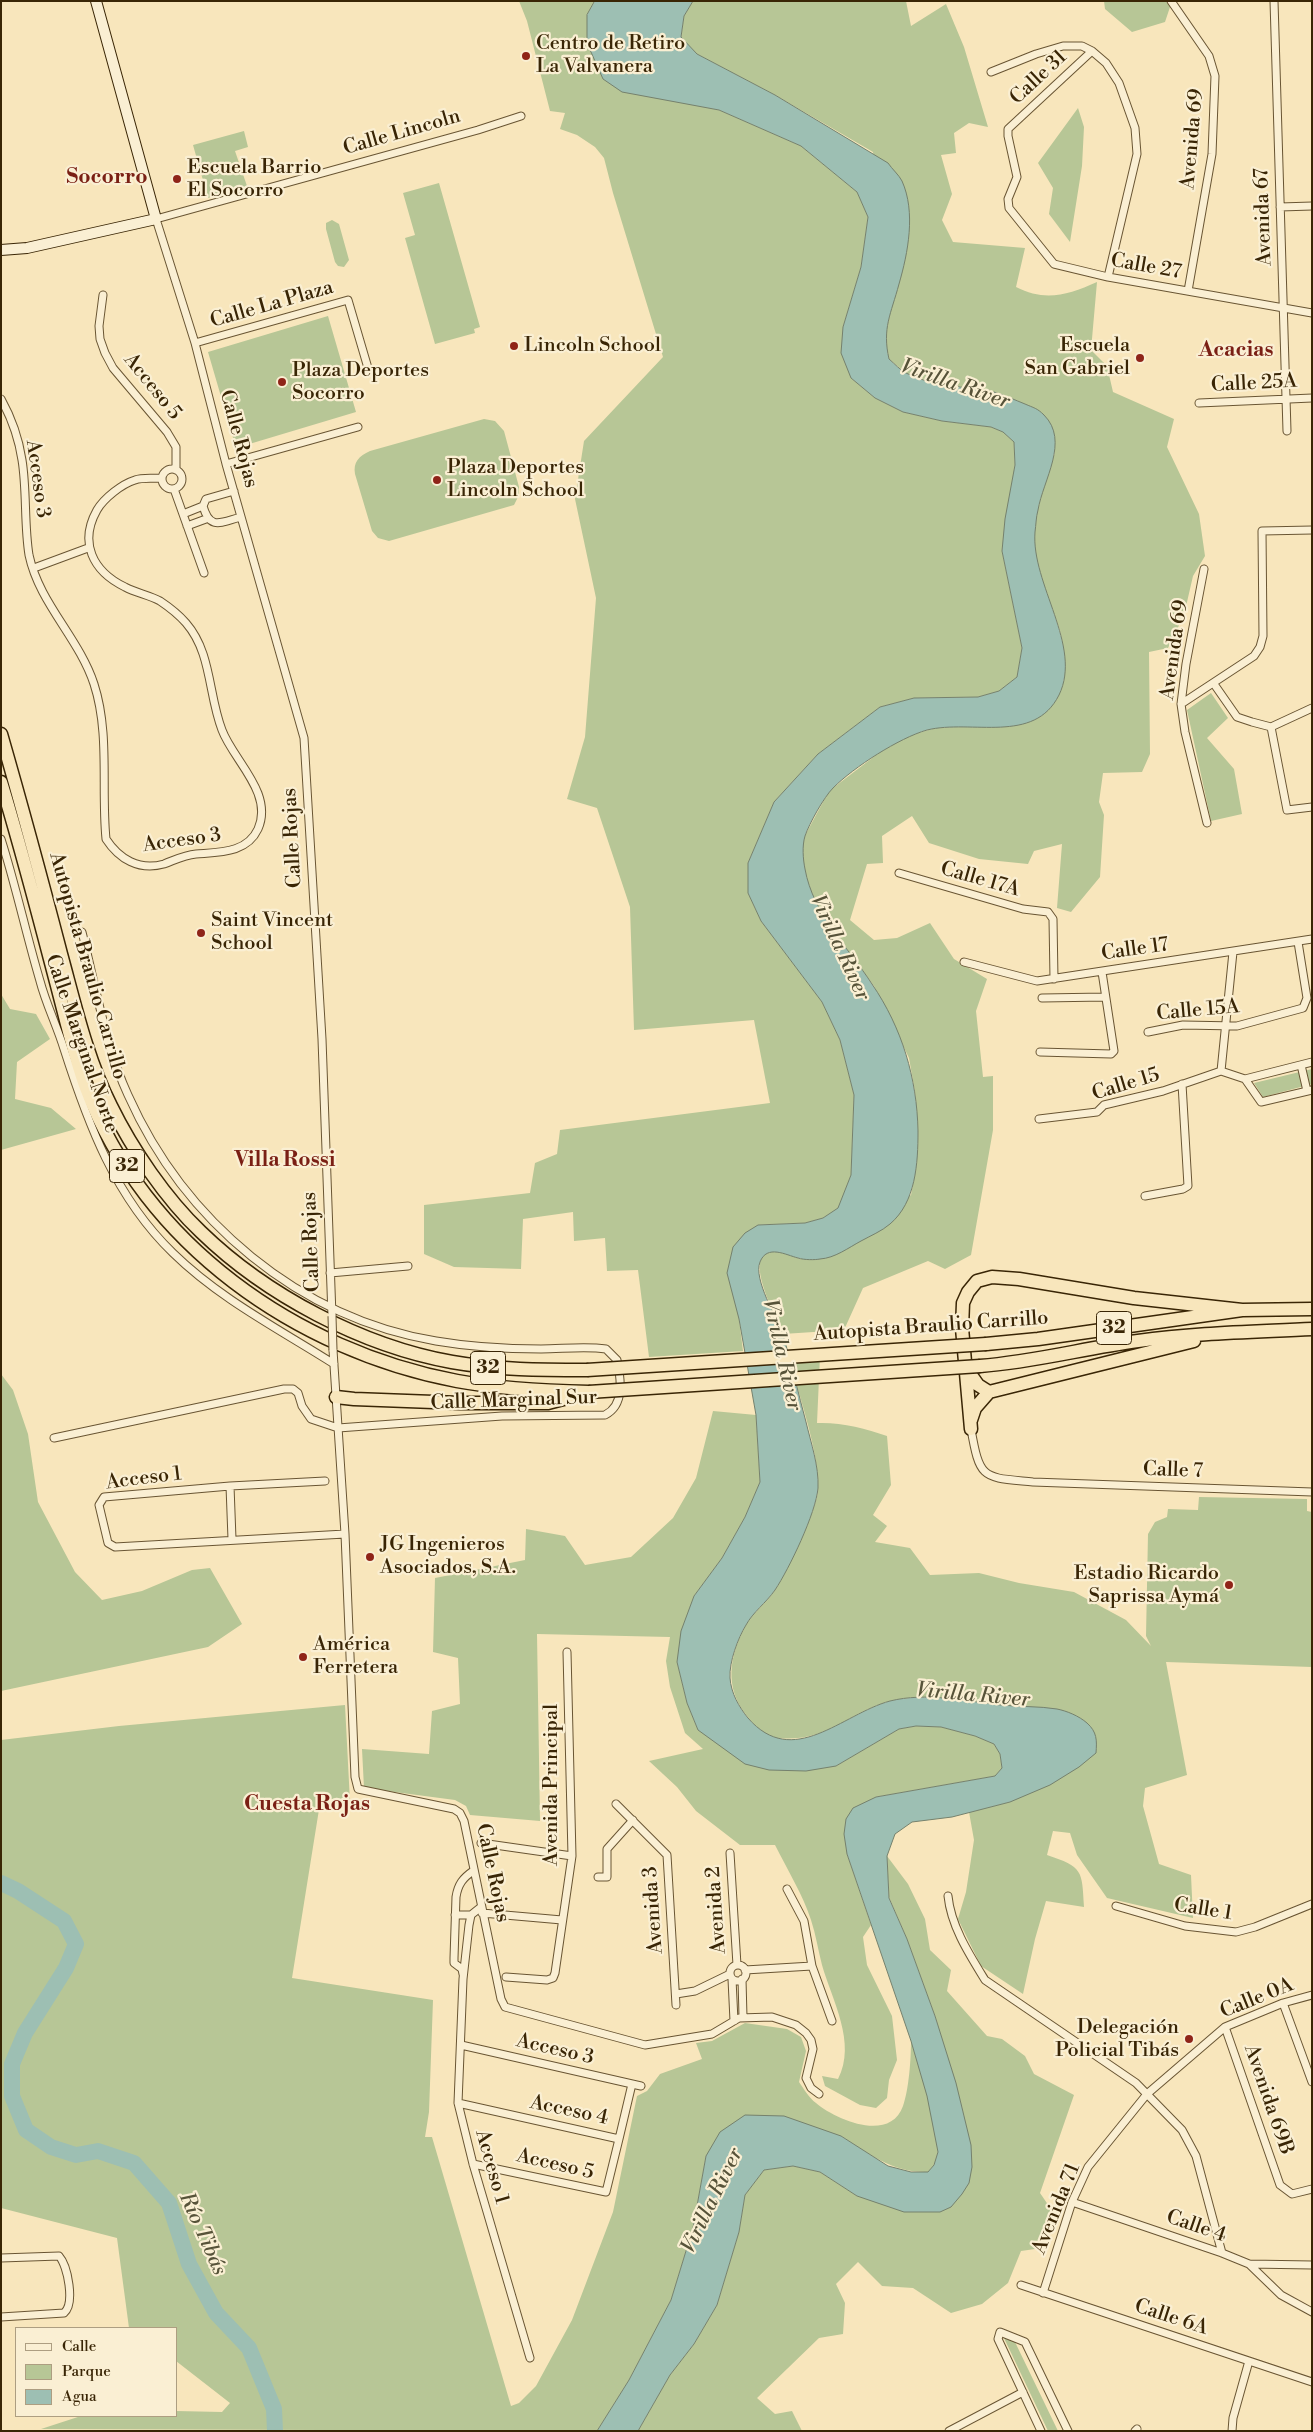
<!DOCTYPE html>
<meta charset="utf-8">
<style>
body{margin:0}
#map{position:relative;width:1313px;height:2432px;overflow:hidden;background:#f8e6bc;font-family:"Libre Bodoni",serif}
canvas{display:block}
.frame{position:absolute;inset:0;border:2px solid #392505;pointer-events:none}
.legend{position:absolute;left:15px;top:2327px;width:162px;height:90px;box-sizing:border-box;background:#faefd3;border:1px solid #ad9e81;margin:0;padding:6px 9px;list-style:none;font-size:15px;color:#392505}
.legend li{display:flex;align-items:center;gap:10px;height:25px}
.legend b{width:25px;border:1px solid #ad9e81}
</style>
<div id="map">
<canvas width="1313" height="2432"></canvas>
<div class="frame"></div>
<ul class="legend">
<li><b style="height:6px;background:#faefd3"></b>Calle</li>
<li><b style="height:14px;background:#b7c696"></b>Parque</li>
<li><b style="height:14px;background:#9dbfb3"></b>Agua</li>
</ul>
</div>
<script>
const context = document.querySelector('canvas').getContext('2d');
context.lineJoin = 'round';
function fillPath(path, color) { context.fillStyle = color; context.fill(path, 'evenodd'); }
function strokePath(path, color, width, dash) { context.strokeStyle = color; context.lineWidth = width; context.lineCap = dash ? 'butt' : 'round'; context.setLineDash(dash || []); context.stroke(path); }
function label(font, color, halo, rows, align = 'center') {
  context.font = font + ' "Libre Bodoni",serif'; context.lineWidth = 4.5; context.setLineDash([]); context.textBaseline = 'middle'; context.strokeStyle = halo; context.fillStyle = color; for (const [text, x, y, turn = 0] of rows) {
    context.save(); context.translate(x, y); context.rotate((+turn || 0) * Math.PI / 180); context.textAlign = isNaN(turn) ? turn : align; if (halo) context.strokeText(text, 0, 0); context.fillText(text, 0, 0); context.restore();
  }
}
fillPath(new Path2D(`
 M519,1H595L587,15L678,101L719,110L801,146L857,192L868,217L861,267L843,327L851,378L875,398L903,412L942,421L991,427L1003,432L1014,442L1015,465L1002,551L1022,648L1017,677L999,691L978,697L914,698L880,707L818,754L774,802L748,863V893L761,921L822,1002L840,1040L854,1095L851,1175L839,1208L823,1218L805,1223L758,1225L739,1319L743,1351L649,1357L638,1270L607,1271L605,1238L574,1241L573,1212L523,1219L521,1269L454,1267L424,1254V1205L530,1193L535,1163L557,1154L560,1130L770,1103L754,1020L634,1030L630,907L597,808L567,799L585,737L596,598L575,499L584,441L663,357L613,193L604,158L595,147L577,135L560,129L565,113L550,111L527,21Z
 M693,1H906L911,26L946,4L964,47L988,127L969,123L954,133L956,153L941,155L952,194L942,220L953,242L1025,248L1016,287C1045,302 1068,295 1097,282L1091,350L1107,366L1113,392L1174,419L1167,447L1199,514L1205,556L1193,576L1184,615L1168,648L1149,652L1150,754L1142,772L1103,773L1099,802L1104,815L1100,877L1071,912L1057,908L1062,844L1034,851L1028,864L979,859L929,843L912,816L882,836L883,863L867,864L850,920L874,940L897,938L930,923L954,959L987,979L976,1011L983,1077L993,1076V1130L971,1255L945,1269L928,1261L863,1288L844,1330L783,1334C771,1306 729,1228 800,1259L911,1195L916,1167L918,1134L915,1092L909,1058L874,986L843,944L811,895L803,864V839L829,791L880,752L908,736L935,728L968,726L1064,681C1064,665 1064,647 1060,631C1051,602 1035,573 1034,542C1033,511 1046,481 1055,452L1036,409L999,393L937,383L907,374L889,359L884,339L890,314L873,152L775,95L697,54L681,38L684,16Z
 M1104,1H1172L1165,22L1132,32L1105,9Z
 M1078,108L1084,127L1082,166L1070,242L1049,214L1053,188L1038,163Z
 M244,131L248,147L235,151L247,186L208,198L193,145Z
 M439,183L480,327L474,329L475,333L435,344L405,238L415,235L403,193Z
 M332,220L339,224L349,260L344,267L338,266L335,262L326,229V223Z
 M328,316L356,412L236,448L208,352Z
 M484,419L495,421L504,431L519,487V495L514,505L389,541L378,538L372,531L355,474C353,462 359,456 370,451Z
 M1211,693L1228,718L1207,738L1234,769L1242,814L1211,821L1187,710Z
 M1,994L10,1009L36,1014L50,1039L17,1062L15,1099L51,1108L76,1129L1,1150Z
 M1312,1069V1084L1263,1097L1254,1083Z
 M820,1356L817,1423C840,1422 865,1428 887,1436L891,1485L873,1515L887,1526L875,1542L910,1548L930,1575L979,1573L1019,1583L1074,1592L1126,1620L1151,1646L1146,1636L1148,1534L1155,1522L1167,1517L1168,1509L1198,1510L1199,1497L1307,1499V1511L1312,1512V1667L1166,1662L1187,1775L1145,1788L1143,1806L1159,1864L1191,1875L1193,1918L1107,1898L1077,1855L1070,1833L1053,1831L1047,1855C1083,1867 1082,1870 1084,1907L1046,1901L1035,1939L1023,1994L981,1966L958,1919L966,1892L974,1840L969,1812L1010,1802L1055,1709C1039,1708 1022,1708 1006,1706C968,1702 928,1691 890,1701C847,1713 827,1743 777,1738C766,1737 753,1724 747,1716C724,1688 729,1656 746,1625C753,1612 767,1603 775,1590C786,1572 817,1510 818,1490C820,1454 798,1393 789,1357Z
 M1,1374L13,1390L28,1434L38,1502L75,1572L102,1600L142,1591L192,1570L210,1568L242,1624L208,1647L1,1691Z
 M713,1411L756,1415L760,1482L745,1517L722,1558L694,1596L677,1662L687,1703L698,1730L836,1766L899,1729L916,1726L941,1727L975,1736L994,1744L1000,1754L1002,1768L995,1776L876,1797L847,1854L871,1925L863,1937L867,1965L892,2016L897,2060L889,2080L887,2098L876,2108L860,2105L825,2086L822,2076L838,2079C857,2043 832,2000 822,1965C818,1950 816,1935 811,1920C803,1895 787,1869 775,1845H740L696,1811L677,1787L649,1761L703,1749L685,1733L670,1687L666,1661L670,1637L537,1634L540,1821L470,1815L466,1806L455,1800L364,1788L362,1749L429,1754L432,1711L460,1704L458,1658L433,1652L435,1578L525,1560L526,1529L565,1536L585,1565L631,1557L673,1518L696,1478Z
 M345,1705L350,1802L321,1797L292,1978L433,2000L429,2112L425,2137H432L511,2406L519,2403L536,2386L572,2320L613,2212L637,2096L647,2091L660,2074L702,2059L696,2043L712,2041L745,2023L787,2029L801,2037L806,2051L799,2082C804,2089 809,2098 816,2103C836,2120 890,2143 903,2106C909,2089 911,2059 911,2041C920,2072 939,2120 938,2151C937,2160 934,2166 928,2172C893,2173 869,2154 841,2136L706,2156L693,2228L671,2300L629,2380L597,2431L41,2429L81,2416H176V2411L222,2412L230,2403L176,2361V2328H129L117,2238L1,2208V1740L119,1726Z
 M887,1856L908,1884L925,1919L930,1950L951,1970L947,1991L987,2036L1002,2039L1025,2056L1034,2074L1074,2095L1040,2193L1053,2212L1042,2248L1021,2251L1008,2283L982,2304L951,2313L913,2288L882,2286L858,2262L836,2284L845,2303L843,2334L819,2338L757,2398L775,2414L792,2411L802,2431H638L670,2375L694,2344L717,2305L739,2232L745,2195L764,2170L793,2166L820,2172L857,2196L940,2212L964,2117L935,2016L907,1939L889,1897Z
 M1004,2338L1015,2342L1058,2431H1048Z`), '#b7c696');
const water = new Path2D(`
 M595,1H693L684,16L681,37L697,54L775,95L888,163C892,169 899,175 902,181C916,212 908,253 899,284C891,314 882,328 889,359C895,364 900,370 906,373C932,387 966,386 994,392C1004,395 1015,400 1025,404C1034,408 1037,408 1044,415C1070,441 1043,480 1038,510C1036,517 1036,525 1035,532C1031,584 1083,646 1059,695C1034,745 972,719 927,730C899,738 854,767 833,788C824,797 809,824 805,836C802,846 803,859 805,869C813,914 848,947 872,984C902,1028 917,1078 918,1131C918,1163 916,1202 890,1224C882,1231 870,1236 861,1241C848,1248 835,1258 820,1259C815,1260 804,1260 798,1258C786,1255 767,1244 760,1262C753,1279 777,1318 783,1335C792,1364 798,1393 806,1422C811,1443 819,1466 818,1488C816,1513 789,1569 775,1590C766,1603 753,1612 746,1625C738,1638 729,1662 730,1678C731,1693 739,1707 748,1718C793,1770 842,1714 890,1701C926,1692 965,1701 1001,1705C1019,1707 1039,1706 1057,1709C1067,1711 1079,1716 1087,1723C1097,1732 1097,1740 1096,1753L1079,1767L1050,1785L1010,1802L952,1817L912,1822L895,1834L887,1856L889,1898L907,1939L935,2016L956,2083L971,2145L972,2167L969,2183L962,2194L951,2207L940,2212H904L857,2196L820,2172L793,2166L764,2170L745,2195L739,2232L717,2305L694,2344L670,2375L638,2431H597L629,2380L671,2300L693,2228L706,2156L720,2132L745,2115L784,2116L841,2136L888,2166L911,2172H928L934,2165L938,2152L927,2096L911,2041L847,1854L844,1834L846,1819L853,1808L876,1797L995,1776L1002,1768L1000,1754L994,1744L975,1736L941,1727L916,1726L899,1729L836,1766L806,1771L769,1770L745,1764L698,1730L687,1703L677,1662L681,1631L694,1596L722,1558L745,1517L760,1482L756,1415L739,1319L727,1273L733,1247L745,1233L758,1225L805,1223L823,1218L838,1208L851,1175L854,1095L840,1040L822,1002L761,921L748,893V863L774,802L818,754L880,707L914,698L978,697L999,691L1017,677L1022,648L1002,551L1005,519L1015,465L1014,442L1003,432L991,427L942,421L903,412L875,398L851,378L841,353L843,327L861,267L868,217L857,192L801,146L719,110L622,92L603,79L587,43V15Z`);
fillPath(water, '#9dbfb3');
strokePath(water, '#75816d', 1);
strokePath(new Path2D(`
 M1,1883L18,1891L64,1921L76,1944L66,1968L25,2033L12,2064V2096L26,2130L51,2147L76,2155L98,2151L134,2163L169,2203L189,2264L216,2313L249,2348L274,2409L275,2431`), '#9dbfb3', 16);
const street = new Path2D(`
 M1171,1L1209,56L1215,76L1212,154L1188,291
 M1274,1L1287,431
 M1092,51L1008,129V136L1017,177L1008,199L1009,208L1054,264L1108,277L1312,313
 M991,72L1036,54L1063,46H1082L1092,51L1106,63L1119,83L1135,128L1137,154L1108,277
 M1280,207L1312,206
 M103,295L99,326L100,339L105,353L113,368L167,432L176,447V470
 M195,343L348,300L368,368
 M1,399C11,417 19,440 22,460C27,491 24,524 29,555C39,603 79,638 94,684C110,733 101,788 106,839C119,859 139,871 164,864C175,860 184,855 196,854C220,852 247,853 258,829C274,793 233,760 222,730C208,694 212,653 186,623C179,615 169,607 160,601C149,595 136,593 125,587C92,571 79,542 97,510C104,498 122,484 135,480C143,477 154,479 162,478
 M1199,403L1312,398
 M226,464L358,427
 M162 479a10 10 0 1 1 20 0a10 10 0 1 1-20 0Z
 M174,489L204,573
 M234,491L206,499L203,506C210,531 221,522 241,517
 M183,514L203,506
 M187,526L206,519
 M34,568L88,548
 M1204,569L1186,664L1181,704L1185,732L1207,823
 M1214,684L1237,717L1252,722L1271,727L1312,708
 M1181,704L1254,656L1260,647L1263,636L1262,531L1312,530
 M1271,727L1287,810L1312,807
 M1,839C16,886 26,934 40,981C46,1004 57,1026 64,1049C88,1124 115,1197 173,1253C220,1299 279,1329 334,1364
 M899,873L1023,909L1048,912L1053,919L1054,979
 M964,962L1037,981L1312,939
 M1042,998L1105,997
 M1148,1032L1183,1025L1237,1026L1303,1008L1307,998L1298,942
 M1040,1052L1111,1054L1114,1051L1102,972
 M1301,1065L1307,1091
 M1221,1071L1233,952
 M1221,1071L1245,1079L1312,1062
 M1245,1079L1261,1102L1312,1090
 M1039,1119L1097,1112L1104,1105L1163,1091L1221,1071
 M1145,1196L1183,1189L1188,1186L1182,1084
 M330,1273L408,1266
 M332,1316L322,1039L304,738L226,464L195,343L156,219L478,130L521,116
 M333,1350L345,1534L355,1777L358,1789L454,1809L460,1813L464,1821L501,1999L505,2007L645,2045L712,2034L739,2018L772,2017L796,2025L806,2033L811,2040L813,2049L806,2078L811,2088L819,2094
 M971,1429C980,1481 983,1477 1033,1482L1312,1492
 M54,1438L284,1389H293L298,1393L302,1406L311,1419L338,1428L502,1416L605,1415C625,1405 621,1379 617,1360L606,1349C585,1346 562,1349 541,1349C506,1349 471,1347 436,1341C299,1318 184,1221 128,1095C106,1048 95,983 82,932
 M325,1481L230,1486L104,1497L99,1505L108,1543L115,1547L345,1534
 M230,1486L232,1539
 M616,1804L667,1855L676,2005
 M481,1843L572,1856
 M730,1853L737,1965
 M598,1877H607V1849L633,1820
 M787,1889L804,1921L812,1966L832,2021
 M948,1896C951,1926 969,1954 985,1980L1136,2083L1182,2130L1196,2156L1222,2253
 M1116,1906L1185,1926L1236,1932L1255,1927L1312,1904
 M481,1907L471,1915L469,1925L463,1979L458,2103L473,2164L530,2358
 M482,1913L562,1920
 M455,1915H471
 M730 1973a8 8 0 1 1 16 0a8 8 0 1 1-16 0Z
 M745,1970L812,1966
 M463,1974L462,1969L454,1963V1958L456,1897C458,1884 463,1878 473,1871
 M506,1977L547,1980L553,1978L555,1973L572,1856L567,1652
 M732,1979L734,2021
 M742,1979L743,2017
 M676,1994L695,1991L730,1974
 M1283,2003L1312,2082
 M1225,2027L1280,2185L1292,2194L1312,2189
 M461,2045L641,2086
 M458,2103L619,2139L632,2084
 M473,2164L606,2192L619,2139
 M1072,2202L1222,2253L1249,2264L1312,2265
 M1,2258L59,2256C68,2266 75,2304 64,2313L1,2317
 M1249,2264L1281,2295L1312,2312
 M1021,2285L1312,2382
 M1043,2293L1072,2202L1088,2167L1147,2094L1225,2027L1283,2003L1312,1995
 M949,2431L1023,2392
 M1041,2431L998,2339L1000,2332L1025,2342L1068,2431
 M1135,2431L1137,2429
 M1232,2431L1233,2418L1249,2361`);
const secondary = new Path2D(`
 M1,250L27,248L156,219L96,1`);
const highway = new Path2D(`
 M1,734C22,807 42,881 61,954C75,1005 87,1059 111,1106C132,1149 166,1199 201,1232C266,1295 362,1346 452,1362C497,1370 542,1370 587,1370
 M1,782C21,847 38,913 55,978C65,1015 73,1053 86,1088C144,1244 297,1351 457,1381C501,1389 545,1391 589,1392
 M986,1344L1038,1339L1242,1310L1312,1309
 M980,1366C1034,1362 1085,1348 1138,1341C1195,1333 1254,1332 1312,1329
 M966,1368L978,1385L989,1392
 M336,1397L354,1399L460,1403H548L575,1396
 M971,1420L975,1408L989,1392L1194,1341
 M971,1429L962,1328L963,1303L968,1292L977,1281L992,1277L1019,1279L1134,1298L1242,1310`);
strokePath(street, '#695533', 9);
strokePath(secondary, '#392505', 12);
strokePath(highway, '#392505', 15);
strokePath(street, '#faefd3', 7);
strokePath(secondary, '#faefd3', 10);
strokePath(highway, '#f8e6bc', 12);
const streetBridge = new Path2D(`
 M332,1316L333,1350`);
const highwayBridge = new Path2D(`
 M587,1370L986,1344
 M589,1392L980,1366`);
strokePath(streetBridge, '#695533', 9, []);
strokePath(highwayBridge, '#392505', 15, []);
strokePath(streetBridge, '#faefd3', 7);
strokePath(highwayBridge, '#f8e6bc', 12);
for (const [x, y, r, color] of [
 [526,56,5,"#8f2418"],
 [177,179,5,"#8f2418"],
 [514,346,5,"#8f2418"],
 [1140,358,5,"#8f2418"],
 [282,382,5,"#8f2418"],
 [437,480,5,"#8f2418"],
 [201,933,5,"#8f2418"],
 [370,1557,5,"#8f2418"],
 [1229,1585,5,"#8f2418"],
 [303,1657,5,"#8f2418"],
 [1189,2039,5,"#8f2418"]
]) { const dot = new Path2D(); dot.arc(x, y, r, 0, 2 * Math.PI); context.fillStyle = color; context.fill(dot); strokePath(dot, '#faefd3', 2); }
for (const [x, y, w] of [
 [127,1166,35],
 [1114,1328,35],
 [488,1368,35]
]) { const box = new Path2D(); box.roundRect(x - w / 2, y - 16.5, w, 33, 4); context.fillStyle = '#faefd3'; context.fill(box); strokePath(box, '#392505', 1); }
label('bold 19px', '#392505', null, [
 ["32",127,1166],
 ["32",1114,1328],
 ["32",488,1368]
]);
label('20px', '#392505', '#faefd3', [
 ["Centro de Retiro",536,44],
 ["La Valvanera",536,67],
 ["Escuela Barrio",187,168],
 ["El Socorro",187,191],
 ["Lincoln School",524,346],
 ["Escuela",1130,346,"right"],
 ["San Gabriel",1130,369,"right"],
 ["Plaza Deportes",292,371],
 ["Socorro",292,394],
 ["Plaza Deportes",447,468],
 ["Lincoln School",447,491],
 ["Saint Vincent",211,921],
 ["School",211,944],
 ["JG Ingenieros",380,1545],
 ["Asociados, S.A.",380,1568],
 ["Estadio Ricardo",1219,1574,"right"],
 ["Saprissa Aymá",1219,1597,"right"],
 ["América",313,1645],
 ["Ferretera",313,1668],
 ["Delegación",1179,2028,"right"],
 ["Policial Tibás",1179,2051,"right"]
], 'left');
label('20px', '#392505', '#faefd3', [
 ["Calle 31",1039,78,-43],
 ["Calle Lincoln",402,133,-16],
 ["Avenida 69",1193,139,-85],
 ["Avenida 67",1264,217,-92],
 ["Calle 27",1146,267,10],
 ["Calle La Plaza",272,305,-16],
 ["Calle 25A",1254,384,-3],
 ["Acceso 5",152,387,51],
 ["Calle Rojas",238,439,75],
 ["Acceso 3",37,479,82],
 ["Avenida 69",1175,650,-82],
 ["Calle Rojas",293,838,-93],
 ["Acceso 3",182,841,-8],
 ["Calle 17A",980,880,16],
 ["Calle 17",1135,950,-8],
 ["Autopista Braulio Carrillo",87,966,74],
 ["Calle 15A",1198,1011,-5],
 ["Calle Marginal Norte",81,1044,71],
 ["Calle 15",1126,1085,-17],
 ["Calle Rojas",312,1242,-92],
 ["Autopista Braulio Carrillo",931,1327,-4],
 ["Calle Marginal Sur",514,1401,-2],
 ["Calle 7",1173,1471,2],
 ["Acceso 1",144,1479,-7],
 ["Avenida Principal",552,1785,-90],
 ["Calle Rojas",492,1873,78],
 ["Avenida 3",654,1910,-94],
 ["Avenida 2",717,1910,-94],
 ["Calle 1",1203,1910,9],
 ["Calle 0A",1257,1999,-22],
 ["Acceso 3",555,2050,13],
 ["Avenida 69B",1268,2100,71],
 ["Acceso 4",569,2111,12],
 ["Acceso 5",555,2165,13],
 ["Acceso 1",491,2167,74],
 ["Avenida 71",1057,2209,-68],
 ["Calle 4",1196,2227,19],
 ["Calle 6A",1171,2318,18]
]);
label('bold 21px', '#7a1f14', '#faefd3', [
 ["Socorro",107,178],
 ["Acacias",1236,351],
 ["Villa Rossi",285,1161],
 ["Cuesta Rojas",307,1805]
]);
label('italic 21px', '#575339', '#faefd3', [
 ["Virilla River",955,385,19],
 ["Virilla River",839,948,65],
 ["Virilla River",781,1355,77],
 ["Virilla River",973,1696,5],
 ["Virilla River",713,2201,-64],
 ["Río Tibás",202,2234,66]
]);
</script>
